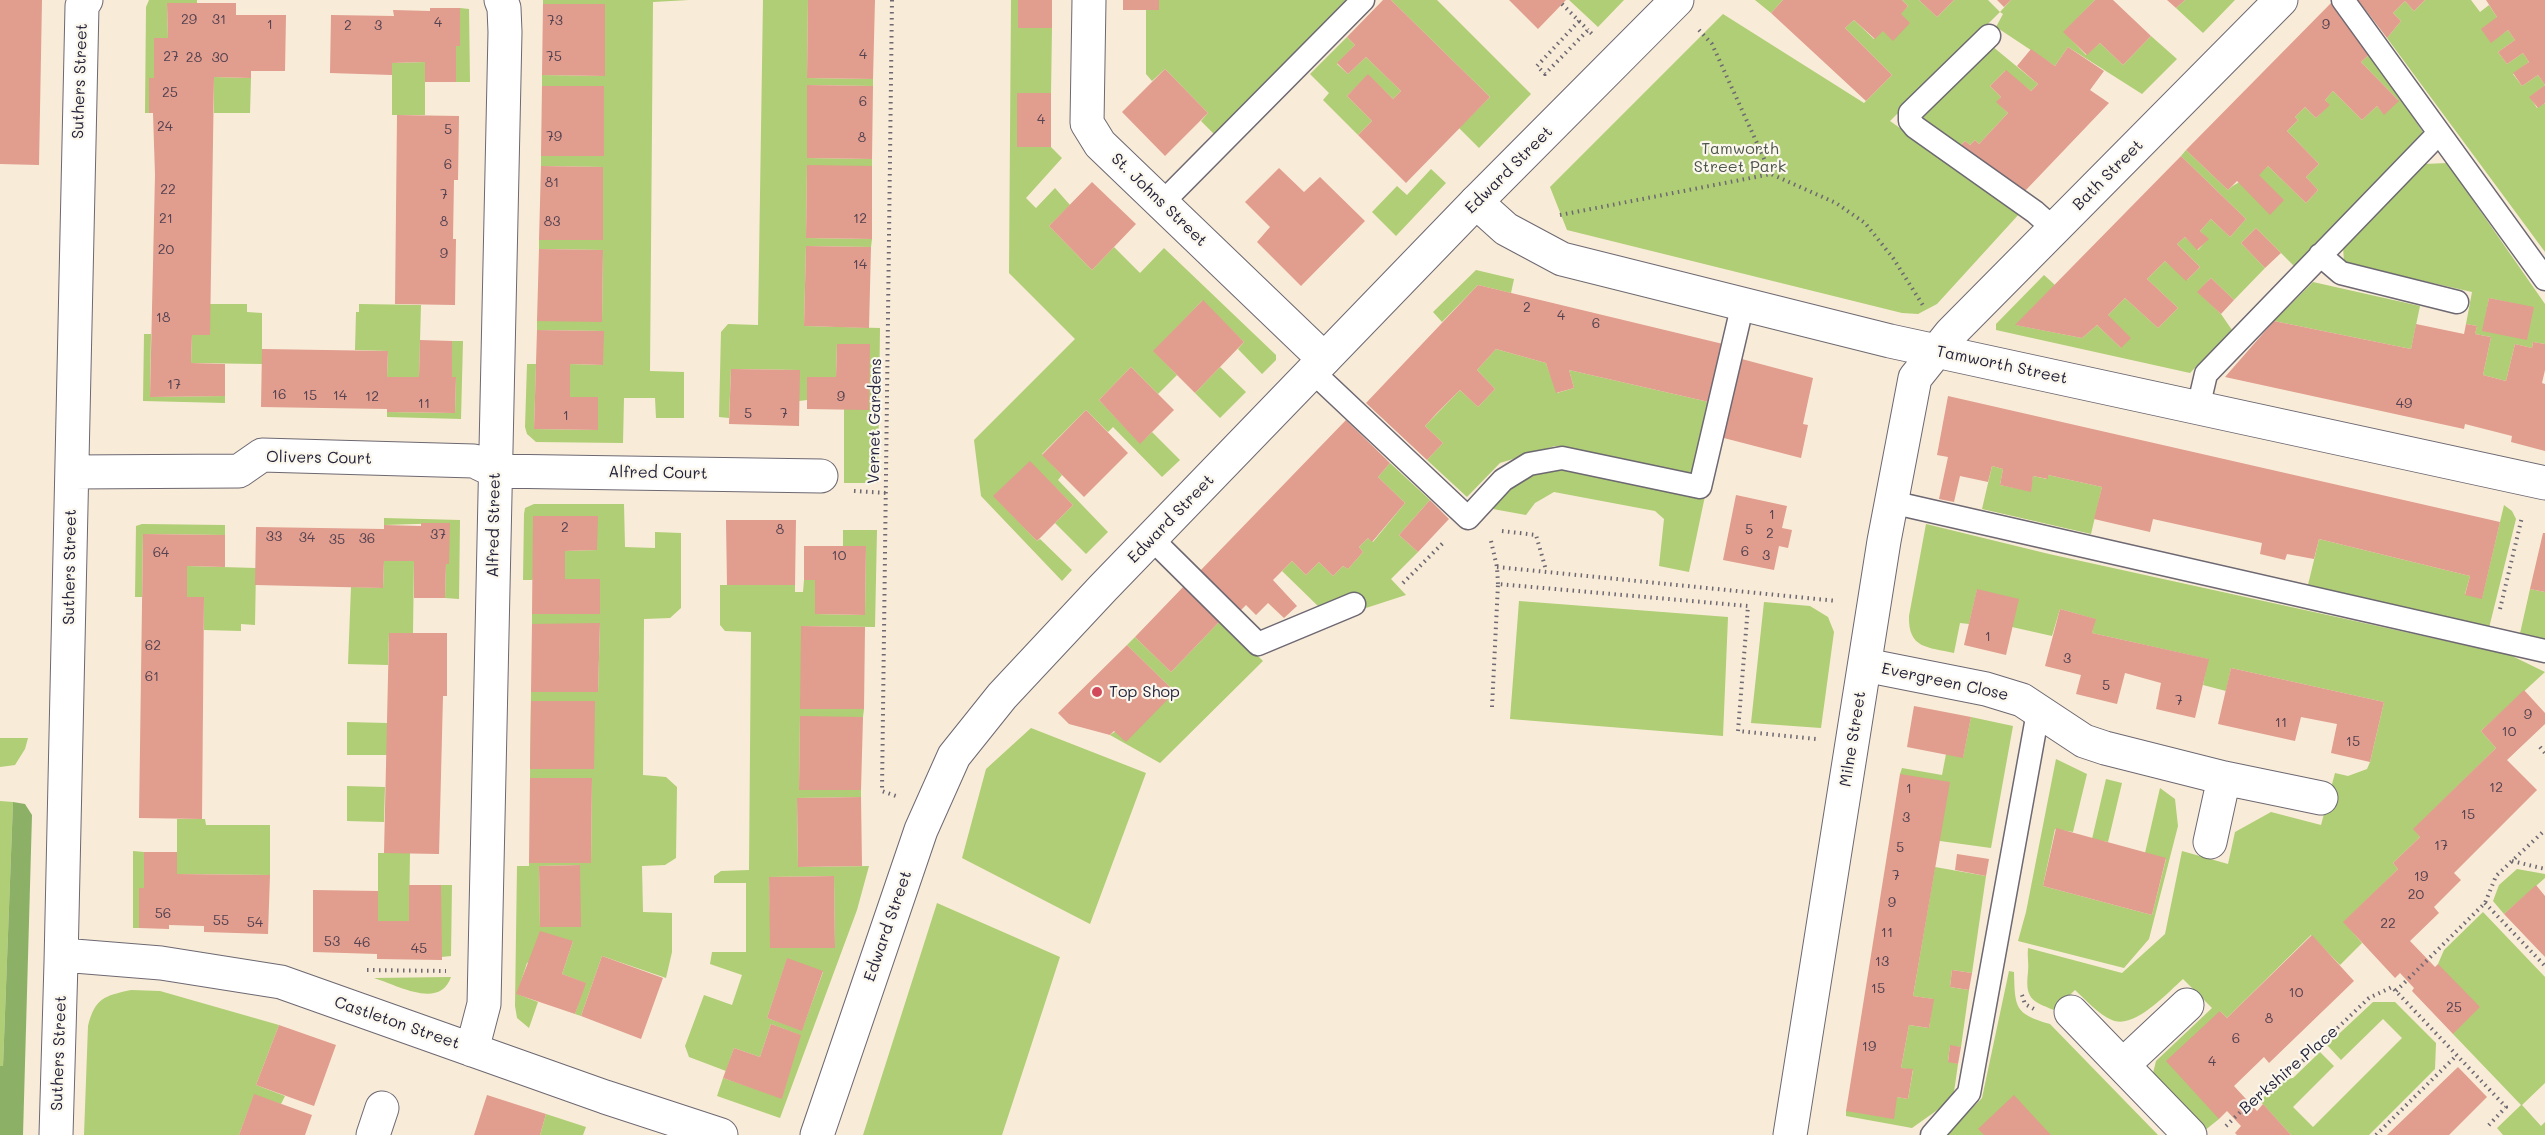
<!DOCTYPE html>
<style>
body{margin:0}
canvas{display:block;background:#f8ebd7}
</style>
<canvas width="2545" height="1135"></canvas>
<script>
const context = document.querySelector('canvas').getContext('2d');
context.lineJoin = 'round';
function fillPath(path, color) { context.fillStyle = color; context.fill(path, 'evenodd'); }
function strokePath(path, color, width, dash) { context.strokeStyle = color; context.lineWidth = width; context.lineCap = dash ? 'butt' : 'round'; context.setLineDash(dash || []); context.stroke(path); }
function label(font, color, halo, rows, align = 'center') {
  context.font = font + ' Mali,sans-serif'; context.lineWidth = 4.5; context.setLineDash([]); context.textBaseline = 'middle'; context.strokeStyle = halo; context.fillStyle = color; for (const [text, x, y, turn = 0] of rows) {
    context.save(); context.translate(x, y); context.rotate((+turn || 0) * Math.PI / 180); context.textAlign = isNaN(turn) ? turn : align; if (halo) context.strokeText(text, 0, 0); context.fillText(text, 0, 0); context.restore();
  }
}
fillPath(new Path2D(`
 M149,0H197V3H167L168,38H154V78L149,113H145L146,7Z
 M543,0H689L653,2L650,371L684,372V418H656L655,398H624L623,443L536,442L527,434L525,427L527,364H536L534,429L598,430V397H570V364L603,365V331L537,330V321H602L603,250L539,249V240L603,239V167L541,166V156H604V86H542V75L605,76L543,4Z
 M763,0H808L807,78L873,79V86L807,85V158L872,159V166H807L806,238L872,239L871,247L806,246L804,326L880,328L878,483H844V409H869V344H837L836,377H807V400L799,401V370L731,369L729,418L719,417L721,332L728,324L758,325Z
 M1011,0H1018V27L1052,28L1051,93L1017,94V147H1051L1062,158L1026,198L1036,208L1055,188L1070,205L1049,226L1092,270L1114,247L1140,273L1164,248L1276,355V360L1262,374L1238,349L1244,342L1202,301L1154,351L1177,375L1158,394L1131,367L1099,400L1140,443L1152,432L1180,460L1162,477L1113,427L1108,432L1086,410L1042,454L1062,475L1058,480L1108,532L1086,554L1055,523L1073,505L1030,462L994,496L1037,541L1040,539L1072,570L1062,581L981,496L974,440L1075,339L1009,273Z
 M1159,0H1346L1214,134L1201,121L1208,113L1165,69L1152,81L1146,74V10H1159Z
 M1391,0H1437L1531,94L1479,148L1459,128L1490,97Z
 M1569,0H1624L1598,27Z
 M1755,0H1783L1771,13Z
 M1902,0H1919L1937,17L1954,0H1988L2000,12L2011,0H2095L2064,32L2086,55L2100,43L2123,65L2151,36L2177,59L2142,94L2068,47L2055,66L1996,27L2003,14L2000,12L1890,121L2020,213L1937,304L1918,314L1902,313L1567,230L1550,187L1723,14L1864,103L1892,75L1845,28L1854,20L1874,39L1908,6Z
 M2185,0H2235L2203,33L2176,8Z
 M2425,0H2471L2480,12L2489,5L2497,17L2491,42L2508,30L2515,40L2498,52L2507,64L2523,53L2529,62L2513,74L2522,86L2538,75L2545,85L2530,97L2537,108L2545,103V252L2387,38L2401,21L2393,13L2405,1L2414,11Z
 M460,8L469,9L470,82H456V46H460Z
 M1347,37L1355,45L1337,64L1348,74L1366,57L1401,91L1393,99L1368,75L1347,96L1372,121L1358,135L1323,100L1329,93L1310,74Z
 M1992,46L2038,84L2031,91L2005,71L1990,86L2001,97L1997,102L2008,113L1979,144L1975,140L1970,145L1965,141L1958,148L1923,121V117Z
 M2370,54L2423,132L2294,266L2256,228L2241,243L2265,268L2234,300L2211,278L2198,292L2221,314L2232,330L2190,373L1996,330V324L2044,275L2055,285L2016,325L2082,338L2097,325L2121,348L2108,315L2125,298L2158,328L2178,308L2147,279L2165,261L2187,280L2200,267L2177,244L2185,237L2198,250L2208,239L2200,231L2211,219L2230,237L2246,219L2181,156L2186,150L2228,190C2240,178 2256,178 2268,166L2306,203L2318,190L2306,177L2319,164L2287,131L2298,120L2295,117L2305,107L2316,118L2329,105L2325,100L2333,91L2362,120L2377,106L2384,114L2398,100L2361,62Z
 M425,62V115H392V63Z
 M214,77L251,78L250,113H214Z
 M2447,163L2545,304V344L2533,342L2532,348L2515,344L2506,381L2483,375L2491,337L2475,334L2477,326L2466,324L2472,292L2344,263L2343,246L2424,164ZM2489,298L2534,308L2483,331Z
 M1431,169L1446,183L1396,236L1372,212L1397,186L1407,195Z
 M1476,270L1514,279L1511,293L1478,285L1442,322L1433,312Z
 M2313,282L2420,306L2411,349L2274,321Z
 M210,304H247V312L262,313V364L191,363L192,335H210Z
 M359,304L421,305L419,377H387L388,351L355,350L356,312H359Z
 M144,334H151L150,397L225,396V403L143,401Z
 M452,341H463L461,419L387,417V412L455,413L456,377H452Z
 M1496,349L1546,363L1557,393L1574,388L1569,370L1709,402L1693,476L1555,446L1500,463L1467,497L1427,460L1443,443L1425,426L1460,390L1478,407L1495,389L1477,370Z
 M1220,367L1246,392L1220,418L1195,393Z
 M1390,463L1430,500L1399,535L1418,552L1391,579L1406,595L1366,608L1353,595L1320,608L1282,571L1292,561L1306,575L1319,562L1333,576L1343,566L1348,569L1363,552L1359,547L1368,538L1373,542L1405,503L1378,477Z
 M1992,466L2003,469L2000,485L2030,491L2033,476L2047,479L2048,475L2102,487L2091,534L1982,509Z
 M1562,467L1705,496L1689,572L1659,566L1664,519L1655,511L1554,492L1535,503L1526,515L1493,509L1508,486L1535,473Z
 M534,504H624L625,547L655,548V532L681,533V608L670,618L644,619L643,775L666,777L677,787L676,858L665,865L642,866L643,912L672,913V952L666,978L602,956L581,1016L575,1014L585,983L562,974L573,941L527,963L517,994L538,1002L529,1028L517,1018L515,1006L517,866H529V863L591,862L592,778H530L531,692H598L600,624H532V614H600V579H565V551L597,550V517L532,580H523L524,514L525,508ZM580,865V927H540L539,866Z
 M2504,505L2512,511L2516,519L2489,628L2308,585L2319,539L2470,576L2465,594L2482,598Z
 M384,518L460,520L459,599L445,598L446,564H449V523L384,525Z
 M142,524L225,525V535L143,534L142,597H135L136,526Z
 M1926,524L2049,554L2510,655L2545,672L2481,731L2496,748L2414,829L2420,837L2393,863L2398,869L2344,922L2362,943L2340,965L2311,935L2227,1018L2220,1011L2219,1119L2204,1131L2159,1082L2153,1073L2156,1061L2212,1008L2183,979C2167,993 2134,1030 2112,1020C2098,1014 2086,1000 2075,990L2054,1010C2031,1001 2025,998 2028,972C2029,964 2027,956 2028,948L2122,973L2165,934L2182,851L2228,864L2235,832L2271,812L2321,825L2335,773L2348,776L2367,769L2370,762L2384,702L2231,668L2226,691L2203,685L2208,659L2092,633L2095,619L2060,609L2052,636L2012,627L1977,590L1969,624L1960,623L1954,653C1928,647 1908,649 1909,616Z
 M843,530H877L875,627L801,626V709H864L863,717H800L799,790H861V797L797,798L798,867L869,866L857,910L780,1118L717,1096L723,1078L782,1098L800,1035L771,1024L760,1057L734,1048L726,1071L689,1057L685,1046L704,995L732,1005L742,975L710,964L712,952H746V883H714V876L721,871L749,870L751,632L725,631L720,625V585H795V592H803L804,580H815V614L865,615L866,546H843ZM834,876L835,948H771L769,877ZM787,959L823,972L802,1030L767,1018Z
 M384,561H414L413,633L389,634L388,665L348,664L351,587L383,588Z
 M187,566L256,568L255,625L241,624V631L204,630V597H187Z
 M2530,589L2545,592V643L2519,638Z
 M1519,601L1728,617L1723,736L1510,719Z
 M1764,602L1810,606L1828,617L1834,632L1821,728L1751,723Z
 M1221,620L1263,661L1160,763L1110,735L1175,692L1127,645L1135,637L1171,672Z
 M1971,717L2013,726L1991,848L1940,841L1900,774L1902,768L1942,775L1946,754L1963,757Z
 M347,722L387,723V755H347Z
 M1031,728L1146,773L1090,924L962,858L986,769Z
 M0,738H28L25,749L15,765L0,767Z
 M2056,759L2087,774L2073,832L2055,829L2043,886L2152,915L2166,859L2145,853L2160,788L2175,799L2178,826L2149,939L2124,968L2018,941L2026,912Z
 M2106,779L2122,783L2108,842L2092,839Z
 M347,786L385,787L384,822L347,821Z
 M0,801L13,802L3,1066H0Z
 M177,819H205L206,825H270V875L177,874Z
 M133,851L144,852V888H139V928H133Z
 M378,853H410L409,921H378Z
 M1935,867L1986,876L1972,973L1952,970L1950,987L1969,990L1961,1047L1950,1046L1948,1061L1958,1064L1953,1099L1912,1128L1846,1116V1111L1897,1097L1908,1099L1913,1070L1901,1068L1909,1025L1929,1028L1933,999L1913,996Z
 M2517,869L2545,874V878L2504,914L2493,901L2499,885Z
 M441,885H452L451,956L441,957Z
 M937,903L1060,957L1002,1135H863Z
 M2483,912L2545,977V1083L2522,1105L2541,1126L2545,1122V1135H2503L2497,1128L2521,1105L2453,1034L2438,964L2444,950Z
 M2009,971L2014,972C2015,1007 2014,1014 2050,1024L2158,1135H1946L1982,1098Z
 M451,977C440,1010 397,985 374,978Z
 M131,990L160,991L279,1025L256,1085L285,1096L281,1104L254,1095L239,1135H84L88,1026C95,998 104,996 131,990Z
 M2373,1002H2395L2436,1043L2435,1069L2369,1135H2291L2260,1101L2281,1080L2293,1078L2320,1052L2334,1066L2293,1107L2313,1127L2402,1038L2383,1019L2341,1060L2327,1045Z
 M546,1114L586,1127L583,1135H540Z`), '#b0ce75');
fillPath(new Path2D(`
 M13,802L25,804L32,815L23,1135H0V1066H3Z`), '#8cb166');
fillPath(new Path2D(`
 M0,0H42L39,165L0,164Z
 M808,0H875L873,79L807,78Z
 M1018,0H1052V28H1018Z
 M1123,0H1159V10H1123Z
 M1383,0H1391L1490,97L1406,183L1358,135L1372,121L1347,96L1368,74L1393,99L1401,91L1366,57L1348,74L1337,63L1355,45L1347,37Z
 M1509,0H1566L1538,29Z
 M1783,0H1902L1908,6L1901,14L1910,23L1893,41L1883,31L1875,39L1854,20L1845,28L1892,75L1866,101L1771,13Z
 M1919,0H1954L1937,17Z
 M1997,0H2011L2004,7Z
 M2095,0H2113L2151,36L2123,65L2100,43L2087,55L2063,32Z
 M2167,0H2185L2176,8Z
 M2358,0H2425L2414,11L2405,1L2393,13L2401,21L2387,38Z
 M2486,0H2545V103L2538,108L2529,97L2545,85L2538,75L2522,86L2513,73L2529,62L2523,53L2507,64L2498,52L2515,40L2508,30L2491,43L2481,29L2497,17Z
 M2332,2L2370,54L2361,62L2399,101L2384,115L2377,106L2362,120L2333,91L2325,100L2330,105L2316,118L2305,107L2295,117L2298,120L2287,131L2319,164L2306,177L2318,190L2306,203L2268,166L2259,175L2284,200L2270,215L2237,181L2228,190L2186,150Z
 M167,3H236V15H286L285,71H251V78L214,77L210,335H192L191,363L225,364V396L150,397L155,175L153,113H149V78H154V38H168Z
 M543,4H605V76L542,75Z
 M430,8H460V46H456V82H425V62L392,63V75L330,73L331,15L394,16L393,10L430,11Z
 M2068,47L2104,71L2090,90L2109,103L2025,191L1958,148L1965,141L1970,145L1975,140L1979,144L2008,113L1996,102L2001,97L1990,86L2006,70L2031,91L2038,84L2017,66L2031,49L2055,66Z
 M1165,69L1208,113L1165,156L1122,112Z
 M807,85L873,86L872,159L807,158Z
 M542,86H604V156H541Z
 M1017,93H1051V147H1017Z
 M397,115L459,116L458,180H454L453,239H456L455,305L395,304Z
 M2181,156L2246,219L2230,237L2211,219L2200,231L2209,239L2197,250L2185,237L2177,244L2200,267L2186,281L2165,261L2147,279L2178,308L2158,328L2125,298L2108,315L2131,338L2121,348L2097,325L2082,338L2015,325Z
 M807,165L872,166V239L806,238Z
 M541,166L603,167V240H539Z
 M1279,168L1304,192L1320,177L1365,221L1301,286L1257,242L1270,227L1245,202Z
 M1092,182L1136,224L1092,270L1049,226Z
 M2256,228L2281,253L2265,268L2241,243Z
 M806,246L871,247L869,328L804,326Z
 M539,249L603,250L602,322L537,321Z
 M2211,278L2234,300L2221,314L2197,292Z
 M1478,285L1723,344L1709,402L1569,370L1574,388L1556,393L1546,363L1496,349L1477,370L1495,389L1478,407L1460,390L1436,414L1425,426L1443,443L1427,460L1366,403Z
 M2489,298L2534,307L2527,340L2482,331Z
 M1203,300L1244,342L1195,393L1153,351Z
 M2274,321L2411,349L2416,324L2464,334L2466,324L2477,326L2475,334L2491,337L2483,375L2506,381L2515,344L2532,348L2533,342L2545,344V370L2542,383L2545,384V451L2511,442L2512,436L2465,424L2464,429L2225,377Z
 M537,330L604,331L603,365L570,364V397H598V430L534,429Z
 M420,340L452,341V377H456L455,413L387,412V409L261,407L262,349L388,351L387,377H419Z
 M837,344H870L869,410L807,409V377H836Z
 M1738,358L1813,378L1803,424L1808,425L1801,458L1720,437Z
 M1131,367L1174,410L1140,444L1099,400Z
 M731,369L800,370L799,426L729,424Z
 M1948,396L2500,522L2482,599L2465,595L2470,576L2319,539L2314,559L2287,554L2285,560L2260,554L2262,543L2153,519L2150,532L2094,519L2102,487L2048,475V479L2033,476L2031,492L2000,485L2003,469L1992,466L1988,482L1960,476L1954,502L1939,499L1948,457L1937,455Z
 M1086,410L1128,453L1084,497L1042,455Z
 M1346,420L1390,463L1378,477L1405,503L1372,542L1368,538L1359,547L1363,552L1348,569L1343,566L1333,576L1319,562L1306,575L1292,561L1273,580L1297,606L1284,618L1268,603L1256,615L1246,605L1239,612L1199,572Z
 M1030,461L1073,505L1037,541L993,496Z
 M1736,495L1787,506L1782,528L1792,530L1788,548L1779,546L1774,570L1723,560Z
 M1430,500L1449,519L1418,552L1399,535Z
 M533,516H598L597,550L565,551V579H600V614H532Z
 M726,520H796L795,585H727Z
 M421,523H450L449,564H446L445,598H414V561H384L383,588L255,585L256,527L384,529V525L421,526Z
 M2543,533H2545V592L2530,589Z
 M143,534L225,535V567L187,566V597H204L202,819L139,818Z
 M804,546H866L865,615L815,614V580H804Z
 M1185,585L1221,620L1171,672L1135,637Z
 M1977,589L2019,599L2006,655L1964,645Z
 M2060,609L2096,619L2092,633L2209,659L2195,718L2156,709L2161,683L2125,673L2117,704L2076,694L2081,675L2045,666Z
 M600,623L598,692H531L532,624Z
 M801,626L865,627L864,709H800Z
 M389,633H447V696H443L439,854L384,853Z
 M1127,645L1175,692L1126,742L1114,731L1110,735L1069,724L1058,713Z
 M2231,668L2384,702L2370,762L2331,753L2337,724L2301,717L2295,741L2218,724Z
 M2524,690L2545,713V724L2507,760L2537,790L2454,873L2461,880L2434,907L2439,913L2410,941L2435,967L2438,964L2480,1007L2453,1034L2412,991L2414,988L2400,973L2395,978L2343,922L2398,869L2393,863L2420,837L2413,829L2496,748L2481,731Z
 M531,701H595L594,769H530Z
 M1914,706L1971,717L1963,758L1907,747Z
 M800,716L863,717L861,790H799Z
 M1900,774L1950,782L1913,996L1934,999L1929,1028L1909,1025L1901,1068L1913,1069L1908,1099L1897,1097L1894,1119L1846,1111Z
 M530,778H592L591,863H529Z
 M861,797L862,866L798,867L797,798Z
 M2056,828L2166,858L2152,915L2043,886Z
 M144,852H177V874L270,875L268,934L204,932V926L169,925V929L139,928V888H144Z
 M1957,854L1989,859L1986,876L1955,870Z
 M580,865L581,927H540L539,866Z
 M834,876L835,948H770L769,877Z
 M409,885H441L442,960L377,959V954L313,952V890L378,891V921H409Z
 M2536,885L2545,896V957L2504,914Z
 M540,931L573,941L562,974L586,983L575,1014L516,994Z
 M2312,935L2354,981L2269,1063L2264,1057L2234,1086L2257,1111L2263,1104L2291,1135H2237L2235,1133L2241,1126L2227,1111L2219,1119L2166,1061L2220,1011L2227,1018Z
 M602,956L663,978L641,1039L581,1016Z
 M787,958L823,971L802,1031L767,1018Z
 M1952,970L1972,973L1969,990L1950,987Z
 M771,1024L801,1035L782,1099L723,1078L734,1048L760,1057Z
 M279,1025L336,1045L314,1106L256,1085Z
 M1950,1045L1961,1047L1958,1064L1948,1062Z
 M2458,1067L2487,1097L2449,1135H2387Z
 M254,1094L312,1115L305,1135H239Z
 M487,1095L546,1114L540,1135H474Z
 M2014,1095L2037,1120L2051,1135H1984L1978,1129Z`), '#e19d8e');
const service = new Path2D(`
 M2343,0L2545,279
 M1989,36L1910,113V121L1915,127L2035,212L2054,229
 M1162,203L1363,0
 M2320,255L2341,273L2457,302
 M1312,371L1468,518L1503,480L1529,464L1562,458L1700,487L1743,303
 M2198,408L2206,374L2439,133
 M1891,502L2545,651
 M1152,539L1258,644L1354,604
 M1932,1135L1969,1093L2038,712`);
const minor = new Path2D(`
 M1089,0L1087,123L1100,144L1324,359
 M1476,202L1506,229L1562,259L1890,341L2545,483
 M73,472L239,471L262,455L474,461L495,471L821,476
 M1865,665L1986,689L2022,700L2084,741L2105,748L2224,778L2321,798
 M2210,842L2224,778
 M62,955L161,963L281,982L605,1097L721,1135
 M2071,1012L2190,1135
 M472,1050L484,1004L505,32L504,8L501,0
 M2123,1065L2187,1005
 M56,1135C68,759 72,383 82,6L86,0
 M373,1135L382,1108
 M1790,1135L1884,541L1915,378L1951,333L2281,0`);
const secondary = new Path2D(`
 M817,1135L921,830L954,756L1002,696L1103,588L1476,202L1677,0`);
strokePath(service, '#6d6872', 25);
strokePath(minor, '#6d6872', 35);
strokePath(secondary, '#6d6872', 35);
strokePath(new Path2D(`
 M892,0L882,791L896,796
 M1562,4L1579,21L1537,66L1545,74L1588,30L1592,34
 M1579,21L1588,30
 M1699,30L1712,44L1771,174
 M1560,215L1771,174L1836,203L1865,223L1893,258L1924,307
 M854,491L887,493
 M1502,531L1536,535L1546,570
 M1491,541L1497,567L1498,584
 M1497,567L1837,601
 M1403,583L1445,541
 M2500,609L2522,517
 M1492,707L1498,584L1748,606L1738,731L1816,739
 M2540,747L2545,753
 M2512,861L2545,869
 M2485,903L2545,966
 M367,970L446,971
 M2396,991L2485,903L2496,876L2545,830
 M2022,995L2025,1004L2034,1009
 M2226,1126L2277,1076L2291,1072L2369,998L2392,987L2506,1107L2487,1127
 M2376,1135L2457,1055`), '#6d6872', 4, [1.5, 4.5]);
strokePath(service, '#fff', 22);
strokePath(minor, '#fff', 33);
strokePath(secondary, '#fff', 33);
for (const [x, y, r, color] of [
 [1097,692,6,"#d1495b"]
]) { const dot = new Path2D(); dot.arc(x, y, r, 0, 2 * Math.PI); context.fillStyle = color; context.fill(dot); strokePath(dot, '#fbf7ec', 2); }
label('14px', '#524150', null, [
 ["29",189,20],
 ["31",219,20],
 ["73",555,21],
 ["4",438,23],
 ["1",270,25],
 ["9",2326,25],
 ["2",348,26],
 ["3",378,26],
 ["4",863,55],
 ["27",171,57],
 ["75",554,57],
 ["28",194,58],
 ["30",220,58],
 ["25",170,93],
 ["6",863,102],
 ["4",1041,120],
 ["24",165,127],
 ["5",448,130],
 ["79",554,137],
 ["8",862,138],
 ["6",448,165],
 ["81",552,183],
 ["22",168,190],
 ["7",444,195],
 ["21",166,219],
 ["12",860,219],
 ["8",444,222],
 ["83",552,222],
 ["20",166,250],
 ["9",444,254],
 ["14",860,265],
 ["2",1527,308],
 ["4",1561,316],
 ["18",163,318],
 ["6",1596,324],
 ["17",174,385],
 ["16",279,395],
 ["15",310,396],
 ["14",340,396],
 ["12",372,397],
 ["9",841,397],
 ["11",424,404],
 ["49",2404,404],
 ["5",748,414],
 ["7",784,414],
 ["1",566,416],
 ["1",1772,515],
 ["2",565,528],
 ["8",780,530],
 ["5",1749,530],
 ["2",1770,534],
 ["37",438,535],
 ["33",274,537],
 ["34",307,538],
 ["36",367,539],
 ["35",337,540],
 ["6",1745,552],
 ["64",161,553],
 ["10",839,556],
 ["3",1766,556],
 ["1",1988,637],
 ["62",153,646],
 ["3",2067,659],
 ["61",152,677],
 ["5",2106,686],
 ["7",2179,701],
 ["9",2528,715],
 ["11",2281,723],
 ["10",2509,732],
 ["15",2353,742],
 ["12",2496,788],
 ["1",1909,789],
 ["15",2468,815],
 ["3",1906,818],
 ["17",2441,846],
 ["5",1900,848],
 ["7",1896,876],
 ["19",2421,877],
 ["20",2416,895],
 ["9",1892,903],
 ["56",163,914],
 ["55",221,921],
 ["54",255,923],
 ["22",2388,924],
 ["11",1887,933],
 ["53",332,942],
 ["46",362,943],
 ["45",419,949],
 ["13",1882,962],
 ["15",1878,989],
 ["10",2296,993],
 ["25",2454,1008],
 ["8",2269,1019],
 ["6",2236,1039],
 ["19",1869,1047],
 ["4",2212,1062]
]);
label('16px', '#22223b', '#fbf7ec', [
 ["Suthers Street",80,81,-88],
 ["Edward Street",1509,170,-45],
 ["Bath Street",2108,175,-45],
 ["St. Johns Street",1159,200,44],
 ["Tamworth Street",2002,365,12],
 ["Vernet Gardens",875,421,-89],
 ["Olivers Court",319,458,1],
 ["Alfred Court",658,473,1],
 ["Edward Street",1171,519,-46],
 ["Alfred Street",494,525,-89],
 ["Suthers Street",70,567,-89],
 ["Evergreen Close",1945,682,12],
 ["Milne Street",1853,739,-81],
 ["Edward Street",888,926,-71],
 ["Castleton Street",397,1023,19],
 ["Suthers Street",59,1053,-88],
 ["Berkshire Place",2289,1070,-41]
]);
label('16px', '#4d564c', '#fbf7ec', [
 ["Tamworth",1740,149],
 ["Street Park",1740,167]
]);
label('16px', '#22223b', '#fbf7ec', [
 ["Top Shop",1109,692]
], 'left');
</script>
